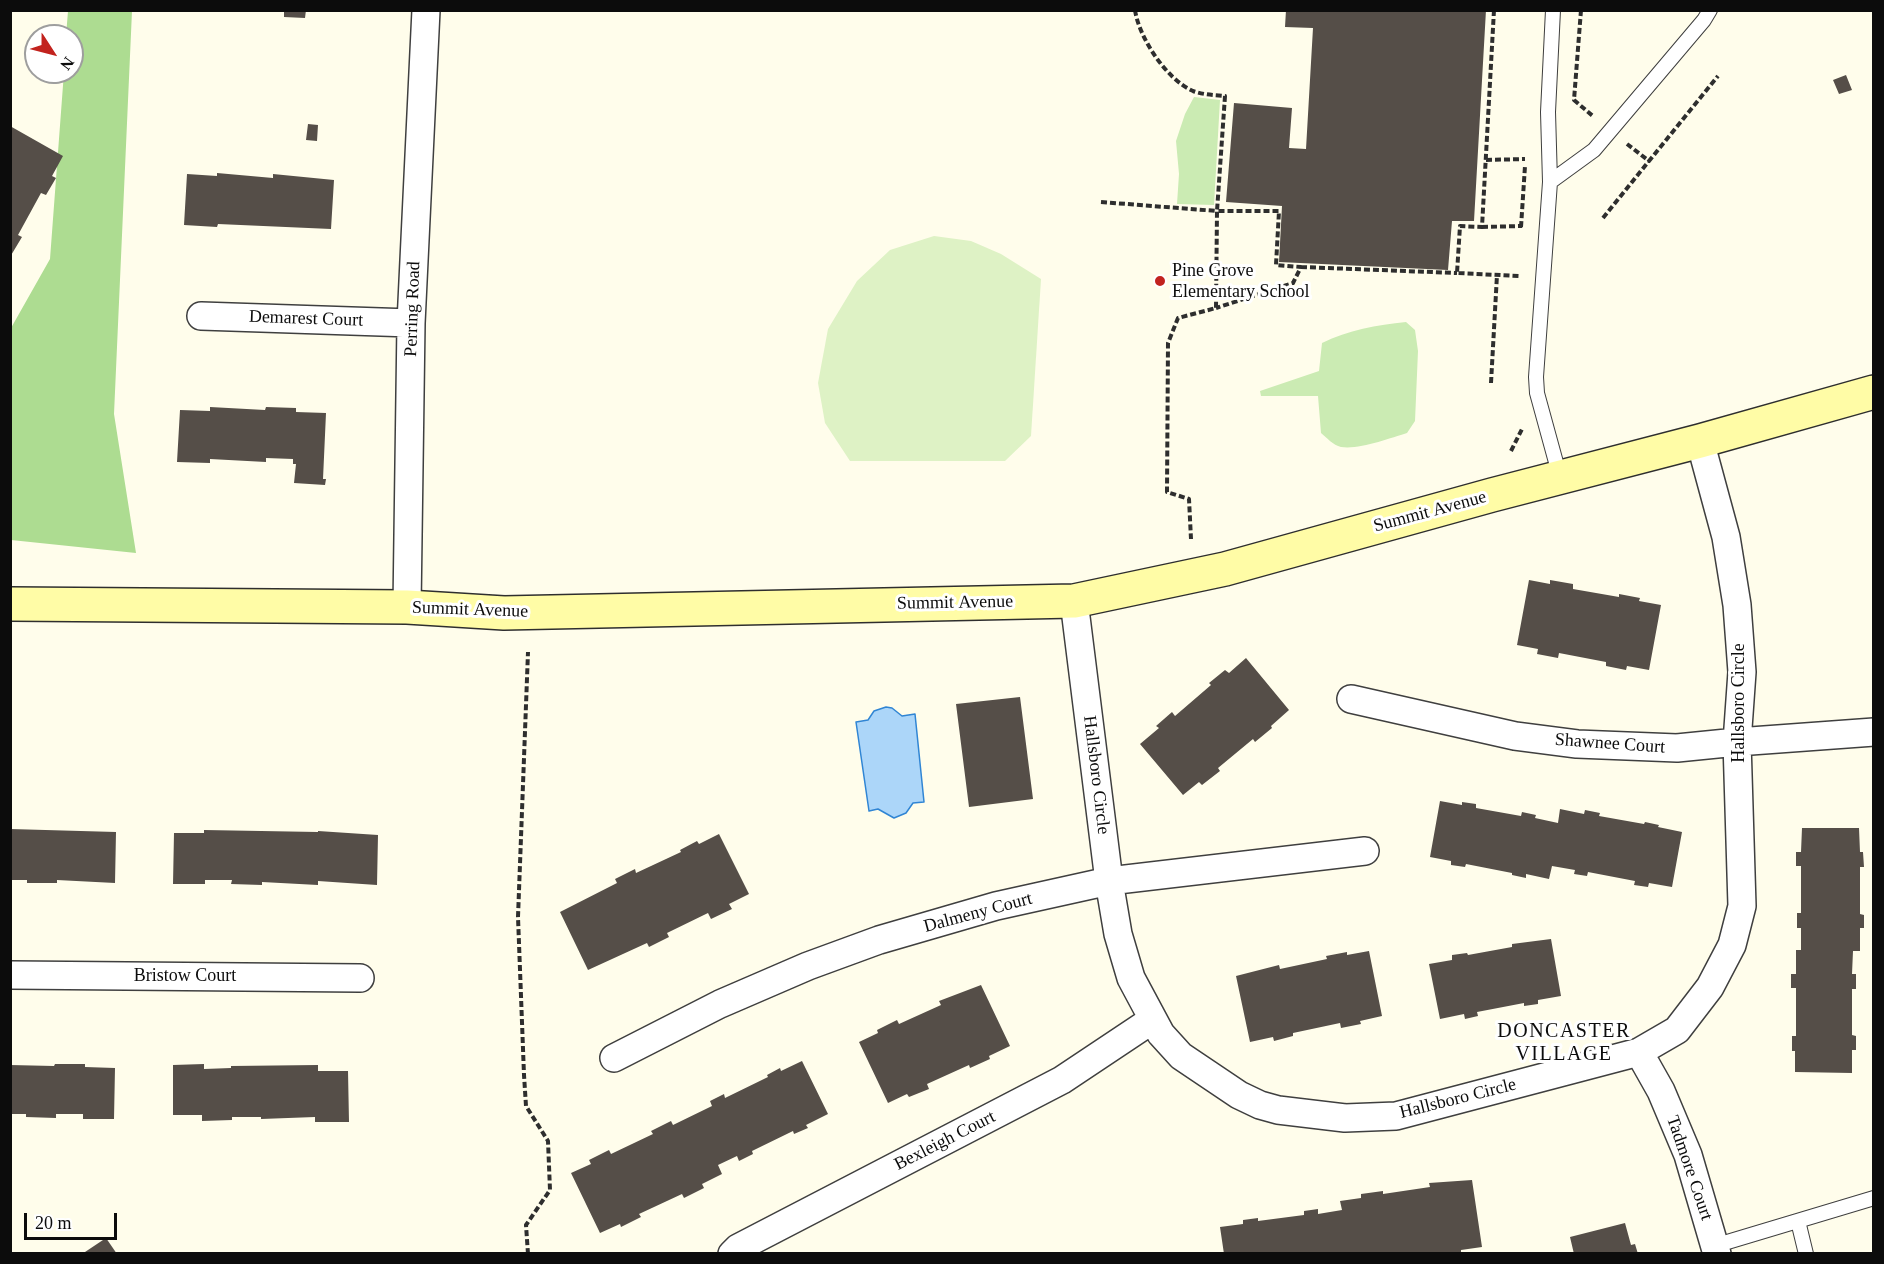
<!DOCTYPE html>
<style>
body{margin:0}
#map{position:relative;width:1884px;height:1264px;overflow:hidden;background:#fffdeb;font-family:"Times New Roman",serif}
canvas{display:block}
.frame{position:absolute;inset:0;border:12px solid #0c0c0c;pointer-events:none}
.north{position:absolute;left:24px;top:24px;width:60px;height:60px;box-sizing:border-box;background:#fff;border:2px solid #9e9e9e;border-radius:50%;rotate:126deg;font-size:16px;font-weight:700;line-height:24px;text-align:center;color:#0c0c0c}
.north::after{content:'';display:block;margin:auto;width:21px;height:27px;background:#c2231e;clip-path:polygon(50% 0,100% 100%,50% 72%,0 100%)}
.scale{position:absolute;left:24px;top:1213px;width:93px;height:27px;box-sizing:border-box;border:3px solid #0c0c0c;border-top:0;padding-left:8px;font-size:18px;line-height:21px;white-space:nowrap;color:#0c0c0c;-webkit-text-stroke:4px #fff;paint-order:stroke}
</style>
<div id="map">
<canvas width="1884" height="1264"></canvas>
<div class="frame"></div>
<div class="north">N</div>
<div class="scale">20 m</div>
</div>
<script>
const context = document.querySelector('canvas').getContext('2d');
context.lineJoin = 'round';
function fillPath(path, color) { context.fillStyle = color; context.fill(path, 'evenodd'); }
function strokePath(path, color, width, dash) { context.strokeStyle = color; context.lineWidth = width; context.lineCap = dash ? 'butt' : 'round'; context.setLineDash(dash || []); context.stroke(path); }
function label(font, color, halo, rows, align = 'center') {
  context.font = font + ' "Times New Roman",serif'; context.lineWidth = 6; context.setLineDash([]); context.textBaseline = 'middle'; context.strokeStyle = halo; context.fillStyle = color; for (const [text, x, y, turn = 0] of rows) {
    context.save(); context.translate(x, y); context.rotate((+turn || 0) * Math.PI / 180); context.textAlign = isNaN(turn) ? turn : align; if (halo) context.strokeText(text, 0, 0); context.fillText(text, 0, 0); context.restore();
  }
}
fillPath(new Path2D(`
 M1194,97L1220,100L1214,205L1177,204L1179,174L1176,141L1185,114Z
 M1406,322L1415,330L1418,351L1415,421L1407,433C1390,438 1359,450 1341,447C1333,445 1327,438 1321,433L1318,396H1261L1260,391L1319,371L1322,343C1348,330 1377,325 1406,322Z`), '#cbebb3');
fillPath(new Path2D(`
 M68,11H132L114,414L136,553L11,540V328L50,259L64,72H72V36H66Z`), '#addc91');
fillPath(new Path2D(`
 M934,236L971,241L1001,254L1041,279L1031,436L1005,461H850L825,423L818,383L828,329L857,281L890,250Z`), '#def2c5');
const water = new Path2D(`
 M886,707L892,708L902,716L915,714L924,802L913,803L906,813L894,818L878,809L869,811L856,722L868,720L874,711Z`);
fillPath(water, '#acd6f9');
strokePath(water, '#3085d4', 1.5);
fillPath(new Path2D(`
 M284,10H306L305,18L284,17Z
 M1286,10H1486L1474,221H1452L1448,270L1279,262L1282,206L1226,202L1234,103L1292,108L1289,148L1306,149L1313,28L1285,27Z
 M1846,75L1852,90L1839,94L1833,80Z
 M308,124L318,125L317,141L306,140Z
 M10,126L63,156L52,176L56,178L46,195L41,193L18,235L22,237L10,257Z
 M217,173L273,178V174L334,180L331,229L218,224L217,227L184,225L187,174L217,176Z
 M210,407L265,410L266,407L296,408V412L326,413L323,479H326L325,485L294,483L296,464H293V459L266,458V462L210,459V463L177,462L180,410L210,411Z
 M1529,580L1550,584V580L1573,584V589L1619,597V594L1640,598L1639,601L1661,605L1649,670L1627,666L1626,670L1606,666V662L1559,653L1558,658L1537,654L1538,649L1517,645Z
 M1246,658L1289,710L1271,726L1272,728L1255,742L1253,739L1218,768L1220,771L1202,785L1199,782L1183,795L1140,744L1159,728L1156,726L1172,712L1175,716L1211,685L1209,683L1225,670L1229,673Z
 M1020,697L1033,799L969,807L956,704Z
 M1440,801L1462,805V802L1476,804V808L1521,816L1522,812L1536,815L1535,818L1558,823L1560,809L1584,814L1585,810L1600,813L1599,816L1644,824L1645,822L1659,825L1658,827L1682,832L1672,887L1649,883L1648,887L1634,885L1635,881L1588,872L1587,876L1574,874L1575,870L1552,866L1549,879L1526,874V878L1512,875V873L1466,864L1465,867L1451,865V861L1430,857Z
 M1802,828H1859L1860,852H1863L1864,867H1860V914L1864,915V928H1860V951H1853L1852,974H1856V989H1852V1035L1856,1036V1050H1852V1073L1795,1072V1051H1792V1036H1796V988H1791V974H1796V950H1801V928H1797V913H1801V866H1796V852H1801Z
 M10,829L116,832L115,883L57,880V883H27V880H10Z
 M204,830L318,832V831L378,835L377,885L318,881V885L262,882V885L231,884L232,880H205V884H173L174,833H204Z
 M719,834L749,894L729,904L732,909L711,919L708,913L667,933L669,937L649,947L647,943L588,970L560,912L617,883L615,879L635,869L636,873L681,852L680,850L697,841L699,844Z
 M1551,939L1561,996L1538,1000V1004L1524,1006V1003L1477,1012L1478,1016L1465,1019L1464,1014L1440,1019L1429,964L1452,960V955L1467,953L1468,955L1512,947V944Z
 M1369,951L1382,1016L1360,1021L1361,1024L1341,1028L1340,1023L1293,1033V1036L1274,1041L1273,1037L1250,1042L1236,976L1279,965L1280,969L1327,959L1326,956L1347,952V955Z
 M981,985L1010,1046L989,1056L990,1059L970,1068L969,1065L927,1084L929,1089L909,1097L907,1094L888,1103L859,1042L878,1033L877,1030L897,1020L899,1024L941,1005L939,1001Z
 M802,1061L828,1114L806,1125L808,1128L794,1134L793,1131L752,1151L753,1154L739,1161L737,1156L718,1165L722,1174L702,1184L704,1188L684,1198L682,1194L639,1214L641,1217L621,1227L620,1224L600,1233L571,1173L591,1164L589,1160L609,1150L611,1154L653,1134L651,1131L671,1121L673,1125L712,1106L710,1101L724,1094L725,1098L768,1077L767,1075L780,1068L781,1071Z
 M55,1064H85V1067L115,1068L114,1119H83V1114H56V1118L26,1117V1114H10V1065L54,1066Z
 M204,1064V1069L231,1068V1066L318,1065V1071H348L349,1122H315V1117L261,1119V1117H232V1120L202,1121V1115H173V1065Z
 M1472,1180L1482,1247L1461,1250V1254H1224L1220,1227L1243,1224V1220L1258,1218V1221L1304,1215V1211L1318,1209V1214L1342,1210L1340,1201L1361,1198V1194L1383,1191V1194L1430,1187L1429,1183Z
 M1625,1223L1631,1245L1635,1244L1638,1254H1574L1570,1237Z
 M106,1238L117,1254H82Z`), '#554e48');
const lane = new Path2D(`
 M1553,10L1548,112L1550,182L1536,377L1537,393L1560,477
 M1550,182L1594,150L1704,20L1710,10
 M1798,1221L1806,1254
 M1714,1246L1874,1198`);
const street = new Path2D(`
 M201,316L411,323
 M1074,601L1109,881L1118,934L1131,978L1161,1034L1181,1056L1239,1095L1260,1105L1278,1110L1345,1118L1396,1116L1639,1052L1677,1030L1710,987L1732,945L1742,906L1737,742L1742,672L1737,605L1726,537L1700,441
 M407,607L411,323L426,10
 M1351,699L1515,736L1577,744L1677,748L1737,742L1874,732
 M10,975L360,978
 M1639,1052L1661,1091L1688,1155L1717,1254
 M614,1058L720,1004L808,966L879,940L996,906L1109,881L1365,851
 M732,1254L738,1248L1062,1080L1152,1020`);
const secondary = new Path2D(`
 M10,604L407,607L504,613L1074,601L1225,569L1492,495L1700,441L1874,392`);
strokePath(lane, '#3f3f3f', 16);
strokePath(street, '#3f3f3f', 30);
strokePath(secondary, '#2e2e2e', 36);
strokePath(new Path2D(`
 M1135,10C1139,38 1167,80 1193,91C1204,95 1214,95 1225,96L1217,211H1279L1276,265L1301,267L1293,283L1216,308
 M1494,10L1482,227L1460,226L1457,273L1519,276V274
 M1581,10L1574,100L1594,117
 M1627,144L1649,161L1718,76
 M1486,160L1525,159
 M1101,202L1217,211L1216,308L1178,318L1168,343L1167,492L1189,499L1191,539
 M1603,218L1649,161
 M1482,227L1522,226
 M1521,227L1525,166
 M1301,267L1457,273
 M1491,383L1497,275
 M1511,451L1523,427
 M528,1254L526,1225L550,1190L548,1141L526,1106L524,1075L518,917L528,652`), '#2e2e2e', 4, [6, 3]);
strokePath(lane, '#fff', 14);
strokePath(street, '#fff', 27);
strokePath(secondary, '#fffca6', 33);
for (const [x, y, r, color] of [
 [1160,281,6,"#c2231e"]
]) { const dot = new Path2D(); dot.arc(x, y, r, 0, 2 * Math.PI); context.fillStyle = color; context.fill(dot); strokePath(dot, '#fff', 2); }
label('18px', '#0c0c0c', '#fff', [
 ["Pine Grove",1172,271],
 ["Elementary School",1172,292]
], 'left');
label('18px', '#0c0c0c', '#fff', [
 ["Perring Road",413,309,-88],
 ["Demarest Court",306,319,2],
 ["Summit Avenue",1430,512,-15],
 ["Summit Avenue",955,603,-1],
 ["Summit Avenue",470,610,2],
 ["Hallsboro Circle",1739,703,-90],
 ["Shawnee Court",1610,744,4],
 ["Hallsboro Circle",1096,775,83],
 ["Dalmeny Court",978,913,-15],
 ["Bristow Court",185,976],
 ["Hallsboro Circle",1458,1099,-14],
 ["Bexleigh Court",945,1141,-27],
 ["Tadmore Court",1689,1168,71]
]);
context.letterSpacing = '1.5px';
label('20px', '#0c0c0c', '#fff', [
 ["DONCASTER",1564,1032],
 ["VILLAGE",1564,1055]
]);
context.letterSpacing = '0px';
</script>
